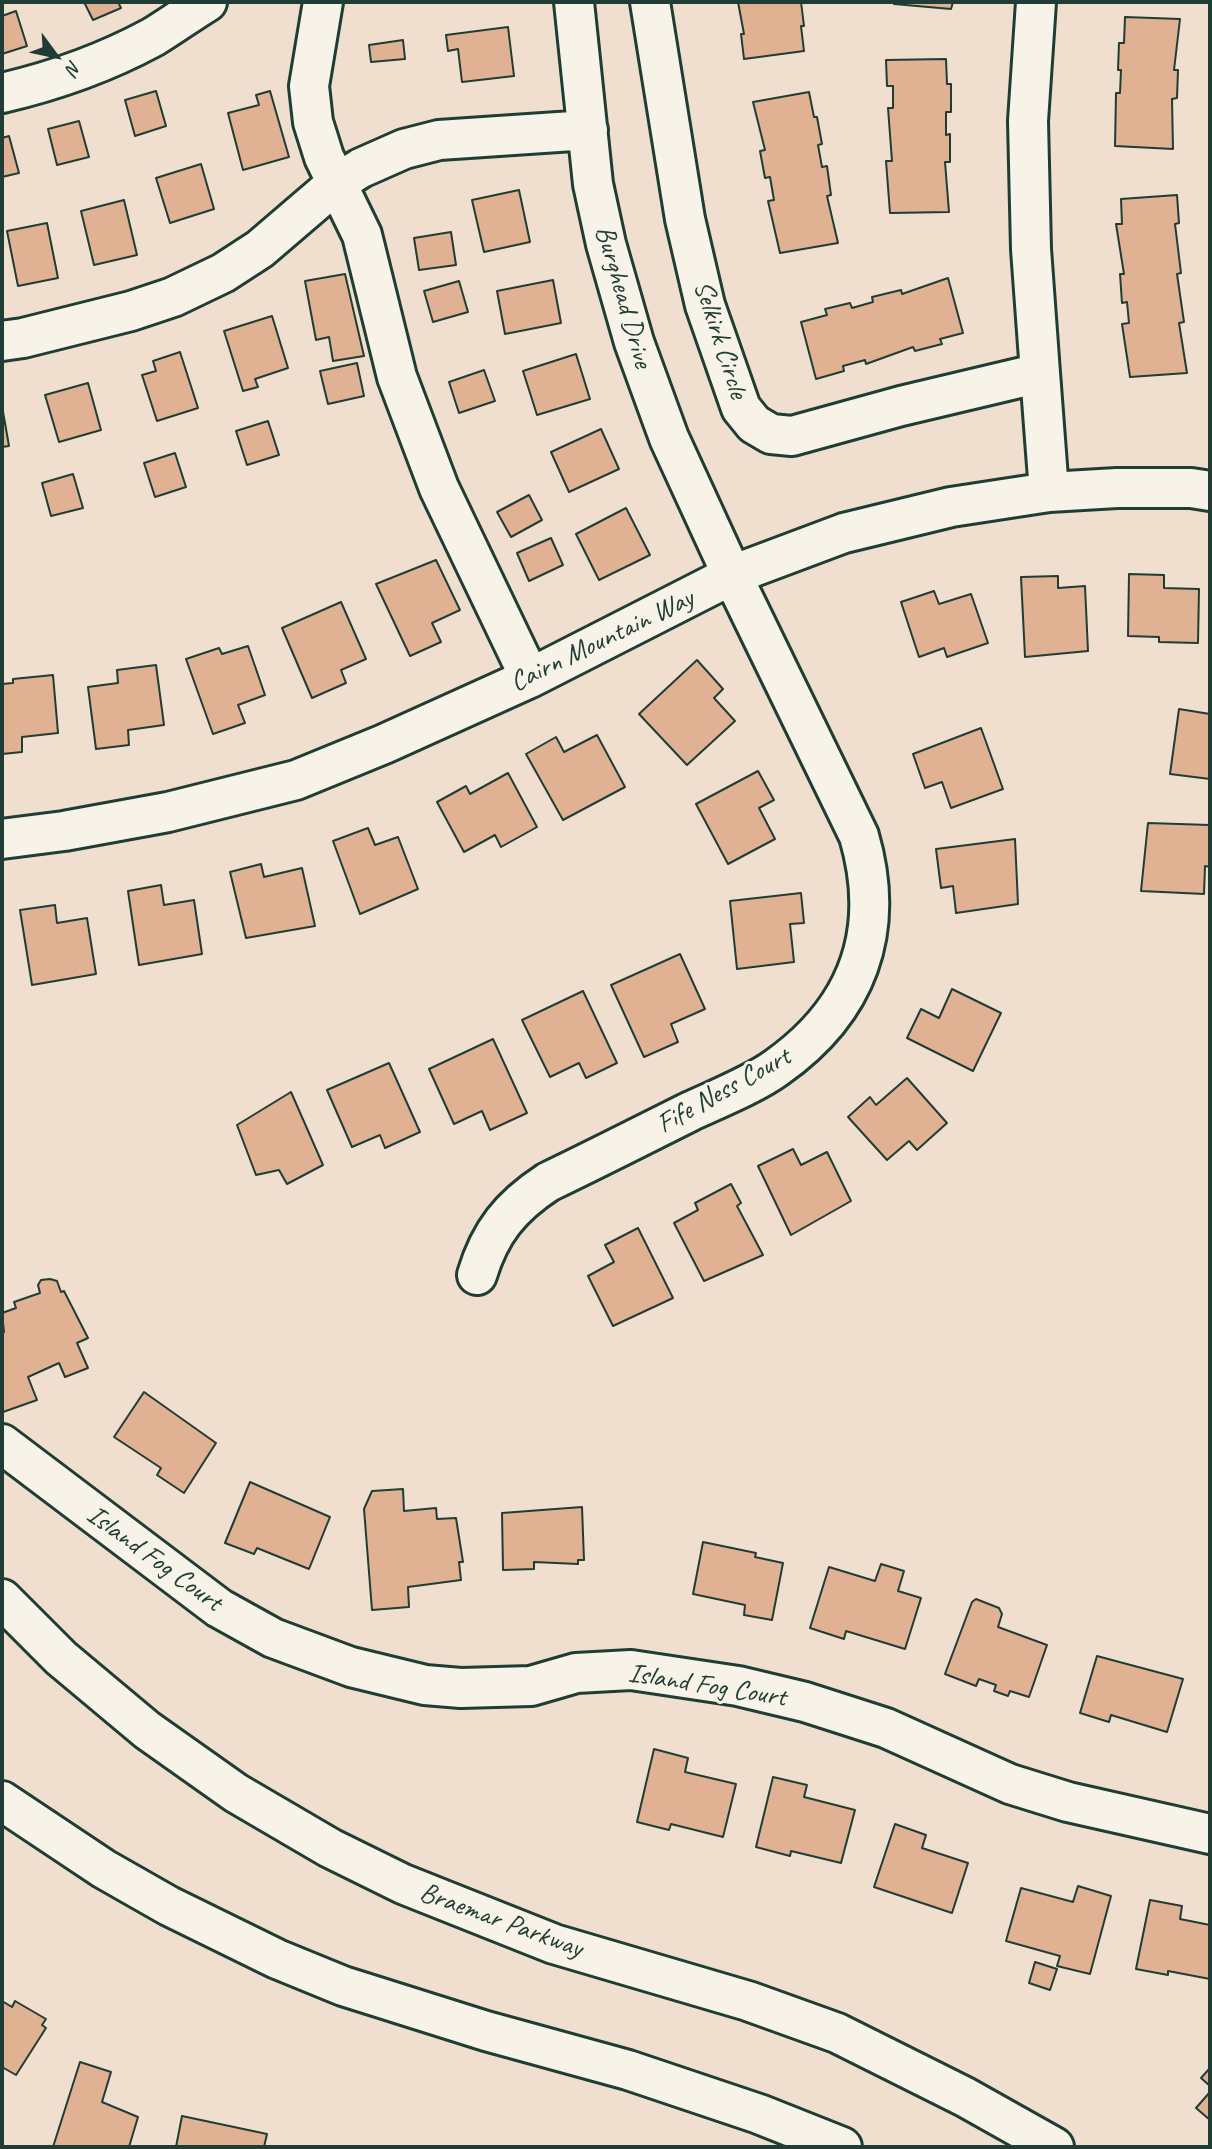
<!DOCTYPE html>
<style>
body{margin:0}
#map{position:relative;width:1212px;height:2149px;overflow:hidden;background:#f0dfce;font-family:Caveat,sans-serif}
canvas{display:block}
.frame{position:absolute;inset:0;border:4px solid #1f3d34;pointer-events:none}
.north{position:absolute;left:21px;top:21px;width:70px;height:70px;-webkit-text-stroke:5px #f7f3e8;paint-order:stroke;rotate:123deg;font-size:19px;font-weight:700;line-height:28px;text-align:center;color:#1f3d34}
.north::after{content:'';display:block;margin:auto;width:24px;height:32px;background:#1f3d34;clip-path:polygon(50% 0,100% 100%,50% 72%,0 100%)}
</style>
<div id="map">
<canvas width="1212" height="2149"></canvas>
<div class="frame"></div>
<div class="north">N</div>
</div>
<script>
const context = document.querySelector('canvas').getContext('2d');
context.lineJoin = 'round';
function fillPath(path, color) { context.fillStyle = color; context.fill(path, 'evenodd'); }
function strokePath(path, color, width, dash) { context.strokeStyle = color; context.lineWidth = width; context.lineCap = dash ? 'butt' : 'round'; context.setLineDash(dash || []); context.stroke(path); }
function label(font, color, halo, rows, align = 'center') {
  context.font = font + ' Caveat,sans-serif'; context.lineWidth = 6; context.setLineDash([]); context.textBaseline = 'middle'; context.strokeStyle = halo; context.fillStyle = color; for (const [text, x, y, turn = 0] of rows) {
    context.save(); context.translate(x, y); context.rotate((+turn || 0) * Math.PI / 180); context.textAlign = isNaN(turn) ? turn : align; if (halo) context.strokeText(text, 0, 0); context.fillText(text, 0, 0); context.restore();
  }
}
const building = new Path2D(`
 M84,2H118L121,8L93,20Z
 M738,2H801L804,26H801L804,51L744,59L741,34H744Z
 M894,2H953L951,9L894,4Z
 M16,11L27,46L2,54V16Z
 M1125,17L1180,19L1174,70H1178L1177,98L1172,99L1173,149L1115,146L1116,93H1120L1121,70H1118L1119,43H1124Z
 M508,27L514,76L462,82L458,49L448,51L446,35Z
 M403,40L405,59L371,62L369,45Z
 M946,59L947,84H951V112H946V135L950,134V162H945L949,212L890,213L886,161H892L888,108H893V86H887L886,60Z
 M156,91L166,126L135,136L125,100Z
 M270,91L289,157L243,170L228,113L259,105L256,95Z
 M809,92L814,117H817L822,144L818,145L822,167L827,166L831,195L827,196L838,243L780,253L768,201L774,200L770,177L765,178L760,151L765,150L753,102Z
 M79,121L89,157L57,165L48,129Z
 M9,136L19,173L2,177V138Z
 M201,164L214,209L170,223L156,178Z
 M519,190L530,242L484,252L472,200Z
 M1177,195L1179,223L1175,224L1181,273L1177,274L1184,322L1179,323L1187,373L1130,377L1122,324L1129,323L1127,302L1122,303L1120,274H1124L1116,224H1122L1121,199Z
 M124,200L137,255L94,265L81,211Z
 M47,223L58,278L18,286L7,231Z
 M451,232L456,265L419,270L414,238Z
 M345,274L364,356L333,361L329,337L316,340L305,281Z
 M948,278L963,333L940,339L942,344L915,351L913,347L866,364L865,360L843,366L844,371L816,379L801,322L827,315L825,309L850,303L852,308L873,302L872,297L901,290L902,294Z
 M553,280L561,323L505,334L497,291Z
 M459,281L468,312L433,322L424,291Z
 M272,316L288,368L255,379L258,387L243,391L224,331Z
 M180,352L198,408L157,421L142,375L156,371L153,361Z
 M576,354L590,399L537,415L523,371Z
 M357,363L364,396L328,404L320,371Z
 M484,370L495,401L459,413L449,382Z
 M88,383L101,430L59,442L45,395Z
 M2,406L9,446L2,447Z
 M268,421L279,455L247,465L236,431Z
 M601,429L619,469L569,492L551,452Z
 M175,453L186,487L155,497L144,463Z
 M73,474L83,508L51,516L42,483Z
 M529,495L542,520L511,537L497,512Z
 M626,508L650,555L599,580L576,534Z
 M551,538L563,565L529,581L517,553Z
 M436,560L460,610L432,623L441,642L410,656L376,584Z
 M1129,574L1164,575V588L1199,589L1198,643L1159,642V637L1128,636Z
 M1058,576V588L1085,586L1088,651L1025,657L1021,577Z
 M934,591L939,604L971,594L988,643L947,657L944,648L919,657L901,602Z
 M341,602L366,659L341,670L346,683L312,698L282,628Z
 M248,646L265,695L238,705L245,723L213,734L186,659L219,648L222,654Z
 M697,660L723,689L714,698L735,721L687,765L639,714Z
 M156,665L164,725L128,730L129,745L96,749L88,687L118,683L117,670Z
 M53,675L58,733L22,737V752L2,754V684L13,683V679Z
 M1179,709L1210,714V779L1170,774Z
 M981,728L1003,789L951,808L942,782L925,788L913,754Z
 M597,735L625,787L563,820L526,754L556,737L564,752Z
 M758,771L774,800L759,808L775,839L728,864L696,804Z
 M508,773L537,827L501,847L495,835L464,852L437,802L466,786L470,794Z
 M1148,823L1210,825V867L1205,866L1204,894L1141,891Z
 M368,828L375,845L398,837L418,889L360,914L333,841Z
 M1015,839L1018,904L956,913L953,886L941,888L936,849Z
 M261,864L264,877L302,868L315,926L246,938L230,872Z
 M161,885L164,905L194,900L202,954L139,965L128,891Z
 M801,893L804,923L790,924L794,962L737,969L730,901Z
 M55,905L57,923L87,918L96,974L32,985L20,910Z
 M680,954L705,1009L671,1024L678,1042L644,1057L611,985Z
 M952,989L1001,1013L973,1071L907,1038L921,1009L939,1018Z
 M583,991L617,1063L586,1078L579,1063L550,1077L522,1020Z
 M493,1039L527,1113L490,1130L482,1111L454,1124L429,1069Z
 M389,1063L420,1132L385,1148L380,1135L352,1147L327,1090Z
 M907,1078L947,1123L917,1150L909,1141L887,1160L848,1117L870,1097L876,1105Z
 M291,1092L323,1165L287,1184L279,1170L256,1175L237,1125Z
 M793,1149L801,1165L827,1152L851,1201L791,1235L758,1166Z
 M731,1184L741,1203L737,1206L763,1255L704,1281L674,1223L698,1210L695,1203Z
 M638,1228L673,1298L613,1326L588,1276L614,1262L605,1245Z
 M50,1279L57,1281L61,1292L64,1291L88,1338L77,1343L88,1368L65,1377L59,1363L28,1377L37,1400L3,1412L2,1407V1332H4L2,1313L16,1308L14,1302L40,1293L38,1285L41,1280Z
 M144,1392L216,1443L184,1493L157,1475L161,1468L114,1437Z
 M250,1482L330,1517L309,1569L257,1548L254,1554L225,1543Z
 M403,1489L404,1511L436,1508L437,1519L456,1518L463,1562H459L461,1580L408,1587L409,1607L372,1610L364,1509L372,1491Z
 M582,1507L584,1560H578V1564L534,1562V1569L503,1570L502,1513Z
 M703,1542L756,1553L755,1557L783,1563L772,1620L744,1615L745,1605L693,1594Z
 M881,1564L904,1571L898,1591L921,1598L905,1649L846,1631L844,1639L810,1628L829,1567L875,1581Z
 M976,1599L999,1608L1002,1614L998,1627L1047,1645L1029,1697L1010,1691L1008,1696L994,1691L996,1685L979,1679L976,1686L945,1674L972,1602Z
 M1097,1656L1183,1679L1167,1732L1111,1715L1109,1722L1080,1713Z
 M654,1749L688,1758L685,1772L736,1784L723,1837L671,1824L669,1830L637,1822Z
 M773,1777L807,1785L804,1797L855,1810L841,1863L791,1851L790,1856L756,1847Z
 M895,1824L926,1835L922,1848L968,1863L952,1913L874,1887Z
 M1078,1886L1111,1896L1090,1974L1057,1966L1060,1956L1006,1941L1021,1888L1073,1902Z
 M1150,1900L1182,1906L1180,1919L1210,1925V1979L1168,1971V1975L1136,1969Z
 M1035,1962L1057,1969L1050,1990L1029,1983Z
 M2,2001L12,2007L15,2001L46,2019L42,2025L46,2028L16,2075L2,2067Z
 M80,2062L111,2072L102,2102L138,2117L129,2147H53Z
 M1210,2068V2086L1201,2078Z
 M1210,2092V2120L1196,2108Z
 M182,2116L267,2134L264,2147H176Z`);
fillPath(building, '#e1b193');
strokePath(building, '#1f3d34', 2);
const minor = new Path2D(`
 M323,2L309,86L313,122L324,157L362,235L397,377L439,488L530,678
 M650,2L685,219L705,305L741,408L754,424L771,434L792,436L901,406L1040,373L1031,249L1028,121L1036,2
 M2,93C54,81 105,63 153,37C171,26 189,13 207,2
 M2,341L23,338L131,311L173,297L223,273L260,249L337,183L361,168L404,149L439,140L588,130
 M1040,373L1049,492
 M2,839L64,831L168,812L296,780L384,744L530,678L732,575L844,533L951,507L1049,492L1117,488H1191L1210,491
 M477,1275C490,1232 510,1207 548,1182C596,1159 643,1135 691,1111C717,1099 754,1084 776,1068C857,1011 887,932 859,836L732,575L669,438L634,342L606,244L593,184L574,2
 M2,1444L219,1608L273,1638L351,1667L425,1685L461,1688L531,1686L576,1673L631,1670L738,1686L805,1702L886,1728L1010,1784L1068,1802L1210,1834
 M2,1599L61,1658L147,1730L236,1793L330,1848L403,1884L554,1944L748,2001L837,2033L965,2097L1054,2147
 M2,1801L104,1869L169,1906L277,1959L343,1986L486,2031L628,2070L759,2114L842,2147`);
strokePath(minor, '#1f3d34', 44);
strokePath(minor, '#f7f3e8', 38);
label('28px', '#1f3d34', '#f7f3e8', [
 ["Burghead Drive",623,297,74],
 ["Selkirk Circle",720,340,72],
 ["Cairn Mountain Way",602,641,-26],
 ["Fife Ness Court",724,1091,-29],
 ["Island Fog Court",154,1559,36],
 ["Island Fog Court",707,1686,9],
 ["Braemar Parkway",501,1921,20]
]);
</script>
